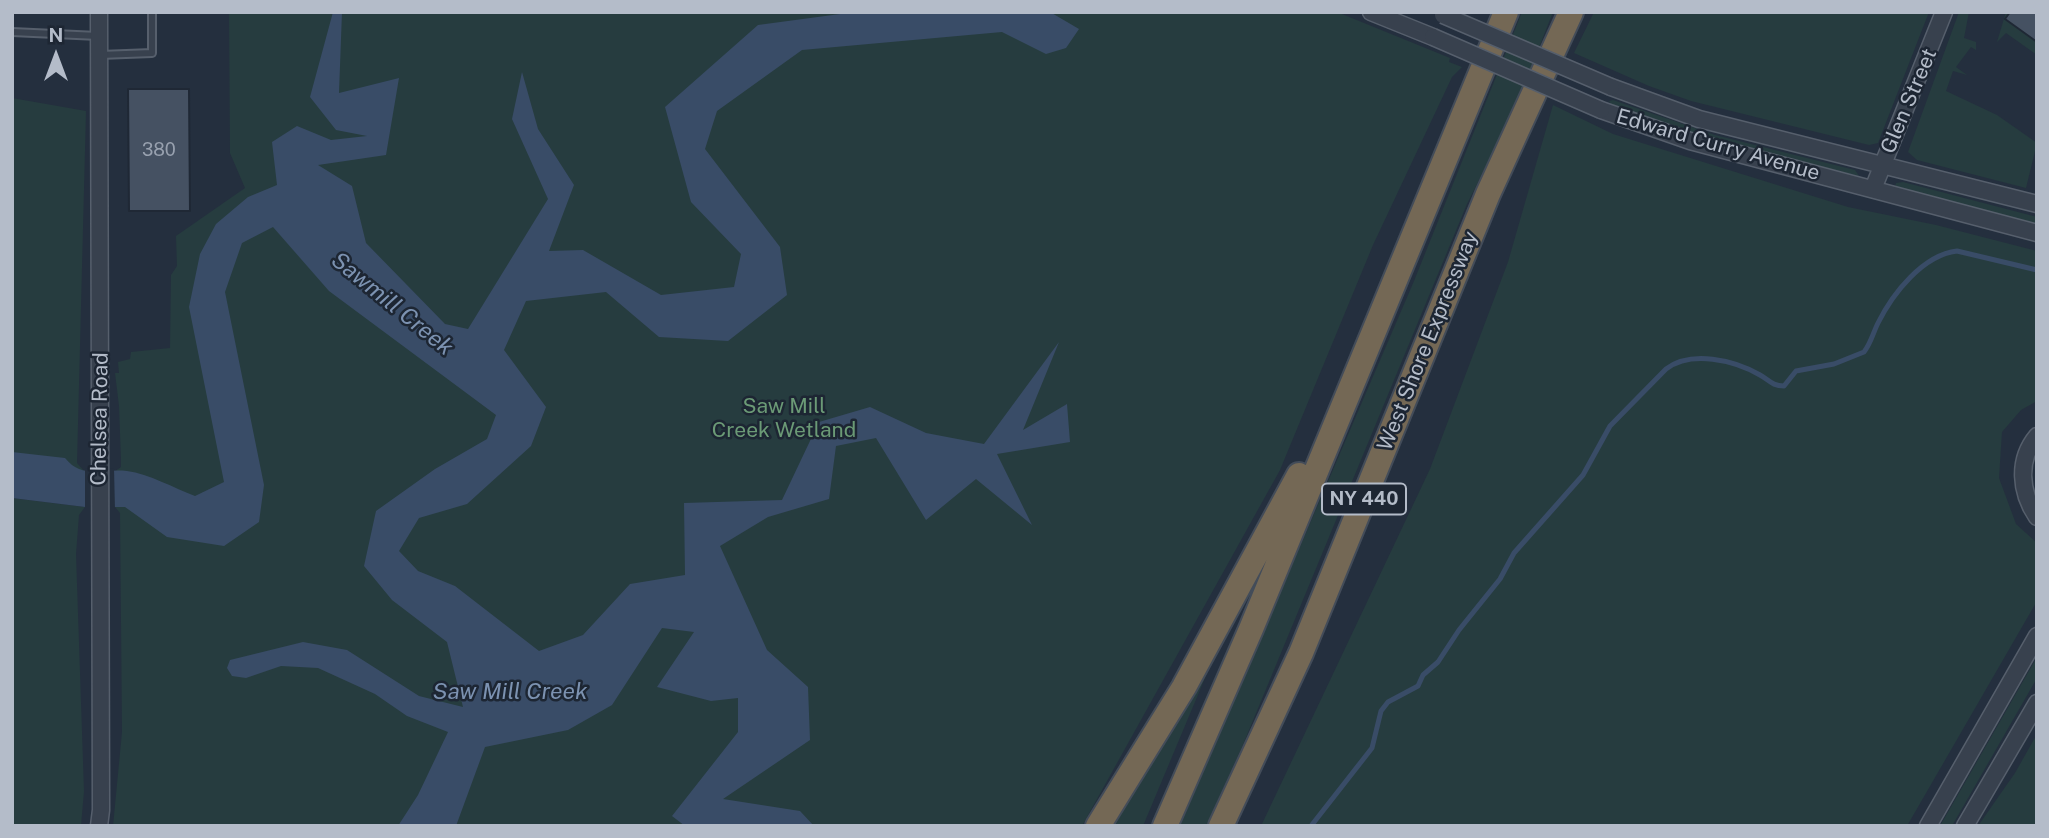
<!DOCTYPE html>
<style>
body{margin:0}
#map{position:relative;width:2049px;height:838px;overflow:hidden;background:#242f3e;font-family:"Public Sans",sans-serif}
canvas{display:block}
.frame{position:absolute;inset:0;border:14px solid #b4bcc9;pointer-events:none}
.north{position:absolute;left:21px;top:21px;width:70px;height:70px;-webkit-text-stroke:5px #1d2633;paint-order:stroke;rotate:0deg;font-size:19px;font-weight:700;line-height:28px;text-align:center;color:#b4bcc9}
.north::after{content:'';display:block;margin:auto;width:24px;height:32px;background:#b4bcc9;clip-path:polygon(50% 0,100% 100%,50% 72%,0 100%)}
</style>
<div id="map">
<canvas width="2049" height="838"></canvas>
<div class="frame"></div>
<div class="north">N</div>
</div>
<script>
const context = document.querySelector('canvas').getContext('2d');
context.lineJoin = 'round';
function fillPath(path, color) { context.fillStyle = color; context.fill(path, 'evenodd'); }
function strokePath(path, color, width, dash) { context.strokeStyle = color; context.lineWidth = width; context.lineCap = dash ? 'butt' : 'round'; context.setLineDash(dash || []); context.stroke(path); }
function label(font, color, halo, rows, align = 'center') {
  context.font = font + ' "Public Sans",sans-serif'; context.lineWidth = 5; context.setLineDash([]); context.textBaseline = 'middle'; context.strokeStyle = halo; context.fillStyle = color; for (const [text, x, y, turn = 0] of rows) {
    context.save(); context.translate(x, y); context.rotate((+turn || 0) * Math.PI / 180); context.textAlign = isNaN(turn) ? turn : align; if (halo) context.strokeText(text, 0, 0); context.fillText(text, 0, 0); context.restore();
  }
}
fillPath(new Path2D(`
 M229,12H1337L1450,58L1449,62L1462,67L1452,77L1373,245L1280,470L1082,826H113L122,732L120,513L115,507H120V472H114L121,467V460L119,406L115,373H119L118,362L130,359L131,352L170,348L171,275L177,266L176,236L245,188L230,153Z
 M1522,12H1553L1516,106L1467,204L1242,747L1206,826H1180L1414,281Z
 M1594,12H1929L1878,143L1869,145L1691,101L1649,86L1574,53Z
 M1959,12H1969L1964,38L1976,42V50L1971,47L1956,67L1967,75L1953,71L1946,91L1997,115L2037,143L2026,188L1917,160L1908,152Z
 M2006,12H2010L2005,19L2037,42V55L2006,33L1997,42Z
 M12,98L86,111L77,463L85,472L73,468L12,462Z
 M1613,100L1715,135L1855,170L1859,176L1695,136L1612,106L1609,101Z
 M1553,105L1613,134L1848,207L1936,225L2037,251V401L2021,410L2002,432L1999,478L2016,524L2037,543V601L1907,826H1261L1430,469L1508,262Z
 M1903,182L2037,217V227L1895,188L1896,183Z
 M12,498L85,507L79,515L76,554L84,791L81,826H12Z
 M2037,657V678L1952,826H1940Z
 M1206,660L1210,666L1143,826H1107Z
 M2037,734V826H1978L2015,773Z`), '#263c3f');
fillPath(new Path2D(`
 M333,12H342L339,93L399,78L386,155L318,165L352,186L366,243L445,324L468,329L548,199L512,119L522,72L538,129L574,185L549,251L583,250L661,295L734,287L741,254L691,202L665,107L758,25L855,12H1050L1079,29L1066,48L1046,54L1002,32L802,50L717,111L705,149L780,247L787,295L728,341L659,337L606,292L526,301L504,350L546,407L531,446L467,504L419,518L399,551L418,571L455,586L539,651L583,635L630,584L685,575L684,503L782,500L819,422L870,407L926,433L984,444L1059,342L1023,430L1067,404L1070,442L997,454L1032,525L976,479L926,520L876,438L836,446L829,499L768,517L720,546L767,650L808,687L810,740L723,799L800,811L814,826H685L672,816L738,732V698L711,701L657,687L694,632L662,628L612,705L568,730L485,747L456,826H398L418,795L448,732L407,716L375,694L318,668L281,666L246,678L232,676L227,668L230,660L303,642L347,650L419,696L463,707L447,642L392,600L364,566L376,511L435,469L487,439L496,415L329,291L273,227L242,243L225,292L264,485L259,522L224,546L167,537L125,507H85L12,498V452L65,458C83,480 102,468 127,471C149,474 174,488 195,496L224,482L189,307L200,254L216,224L248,197L277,185L272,142L297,126L331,140L367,136L336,130L310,97Z`), '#394c67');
fillPath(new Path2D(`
 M114,468L115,511H85V469Z`), '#242f3e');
strokePath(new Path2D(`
 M1311,826L1372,748L1381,711L1388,702L1418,686L1423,675L1438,662L1459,630L1500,579L1514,553L1583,475L1610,426L1666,369C1691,350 1734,360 1760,375C1769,380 1772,386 1784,386L1796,371L1834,364L1864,352C1871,343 1873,333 1878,323C1893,293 1923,255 1957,251L2037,270`), '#394c67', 5);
const building = new Path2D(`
 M2010,12H2037V42L2005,19Z
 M128,89H189L190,211H129Z`);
fillPath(building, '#455162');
strokePath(building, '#1f2835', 2);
const service = new Path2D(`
 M12,32L98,36
 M100,55L152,53V12`);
const tertiary = new Path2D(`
 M99,12L101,810L99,826
 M1371,12L1433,37
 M1611,87L1699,119L2037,204
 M1601,110L1690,141L2037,233
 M1873,189L1944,12
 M2037,436C2017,460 2020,492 2037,517
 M1928,826L2037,636
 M1965,826L2037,703`);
const motorway = new Path2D(`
 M1098,826L1184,687L1299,475
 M1165,826L1251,629L1506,12
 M1221,826L1301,653L1488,194L1571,12`);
strokePath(service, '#565f6c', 10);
strokePath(tertiary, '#565f6c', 19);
strokePath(motorway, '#434c59', 28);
strokePath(service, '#38414e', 6);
strokePath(tertiary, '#38414e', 16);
strokePath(motorway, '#746855', 24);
const tertiaryBridge = new Path2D(`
 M1443,15L1611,87
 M1433,37L1601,110`);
strokePath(tertiaryBridge, '#565f6c', 19, []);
strokePath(tertiaryBridge, '#38414e', 16);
label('18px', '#98a1af', null, [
 ["380",159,150]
]);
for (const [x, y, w] of [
 [1364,499,84]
]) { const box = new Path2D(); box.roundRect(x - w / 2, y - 15.5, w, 31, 5); context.fillStyle = '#1d2633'; context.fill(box); strokePath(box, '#b4bcc9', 2); }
label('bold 19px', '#b4bcc9', null, [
 ["NY 440",1364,499]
]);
label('21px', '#b4bcc9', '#1d2633', [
 ["Glen Street",1909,101,-67],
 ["Edward Curry Avenue",1718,145,16],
 ["West Shore Expressway",1428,341,-68],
 ["Chelsea Road",100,419,-89]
]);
label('21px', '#6b9a76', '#1d2633', [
 ["Saw Mill",784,407],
 ["Creek Wetland",784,431]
]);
label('italic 23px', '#7c92b1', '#1d2633', [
 ["Sawmill Creek",392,304,39],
 ["Saw Mill Creek",510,692]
]);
</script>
